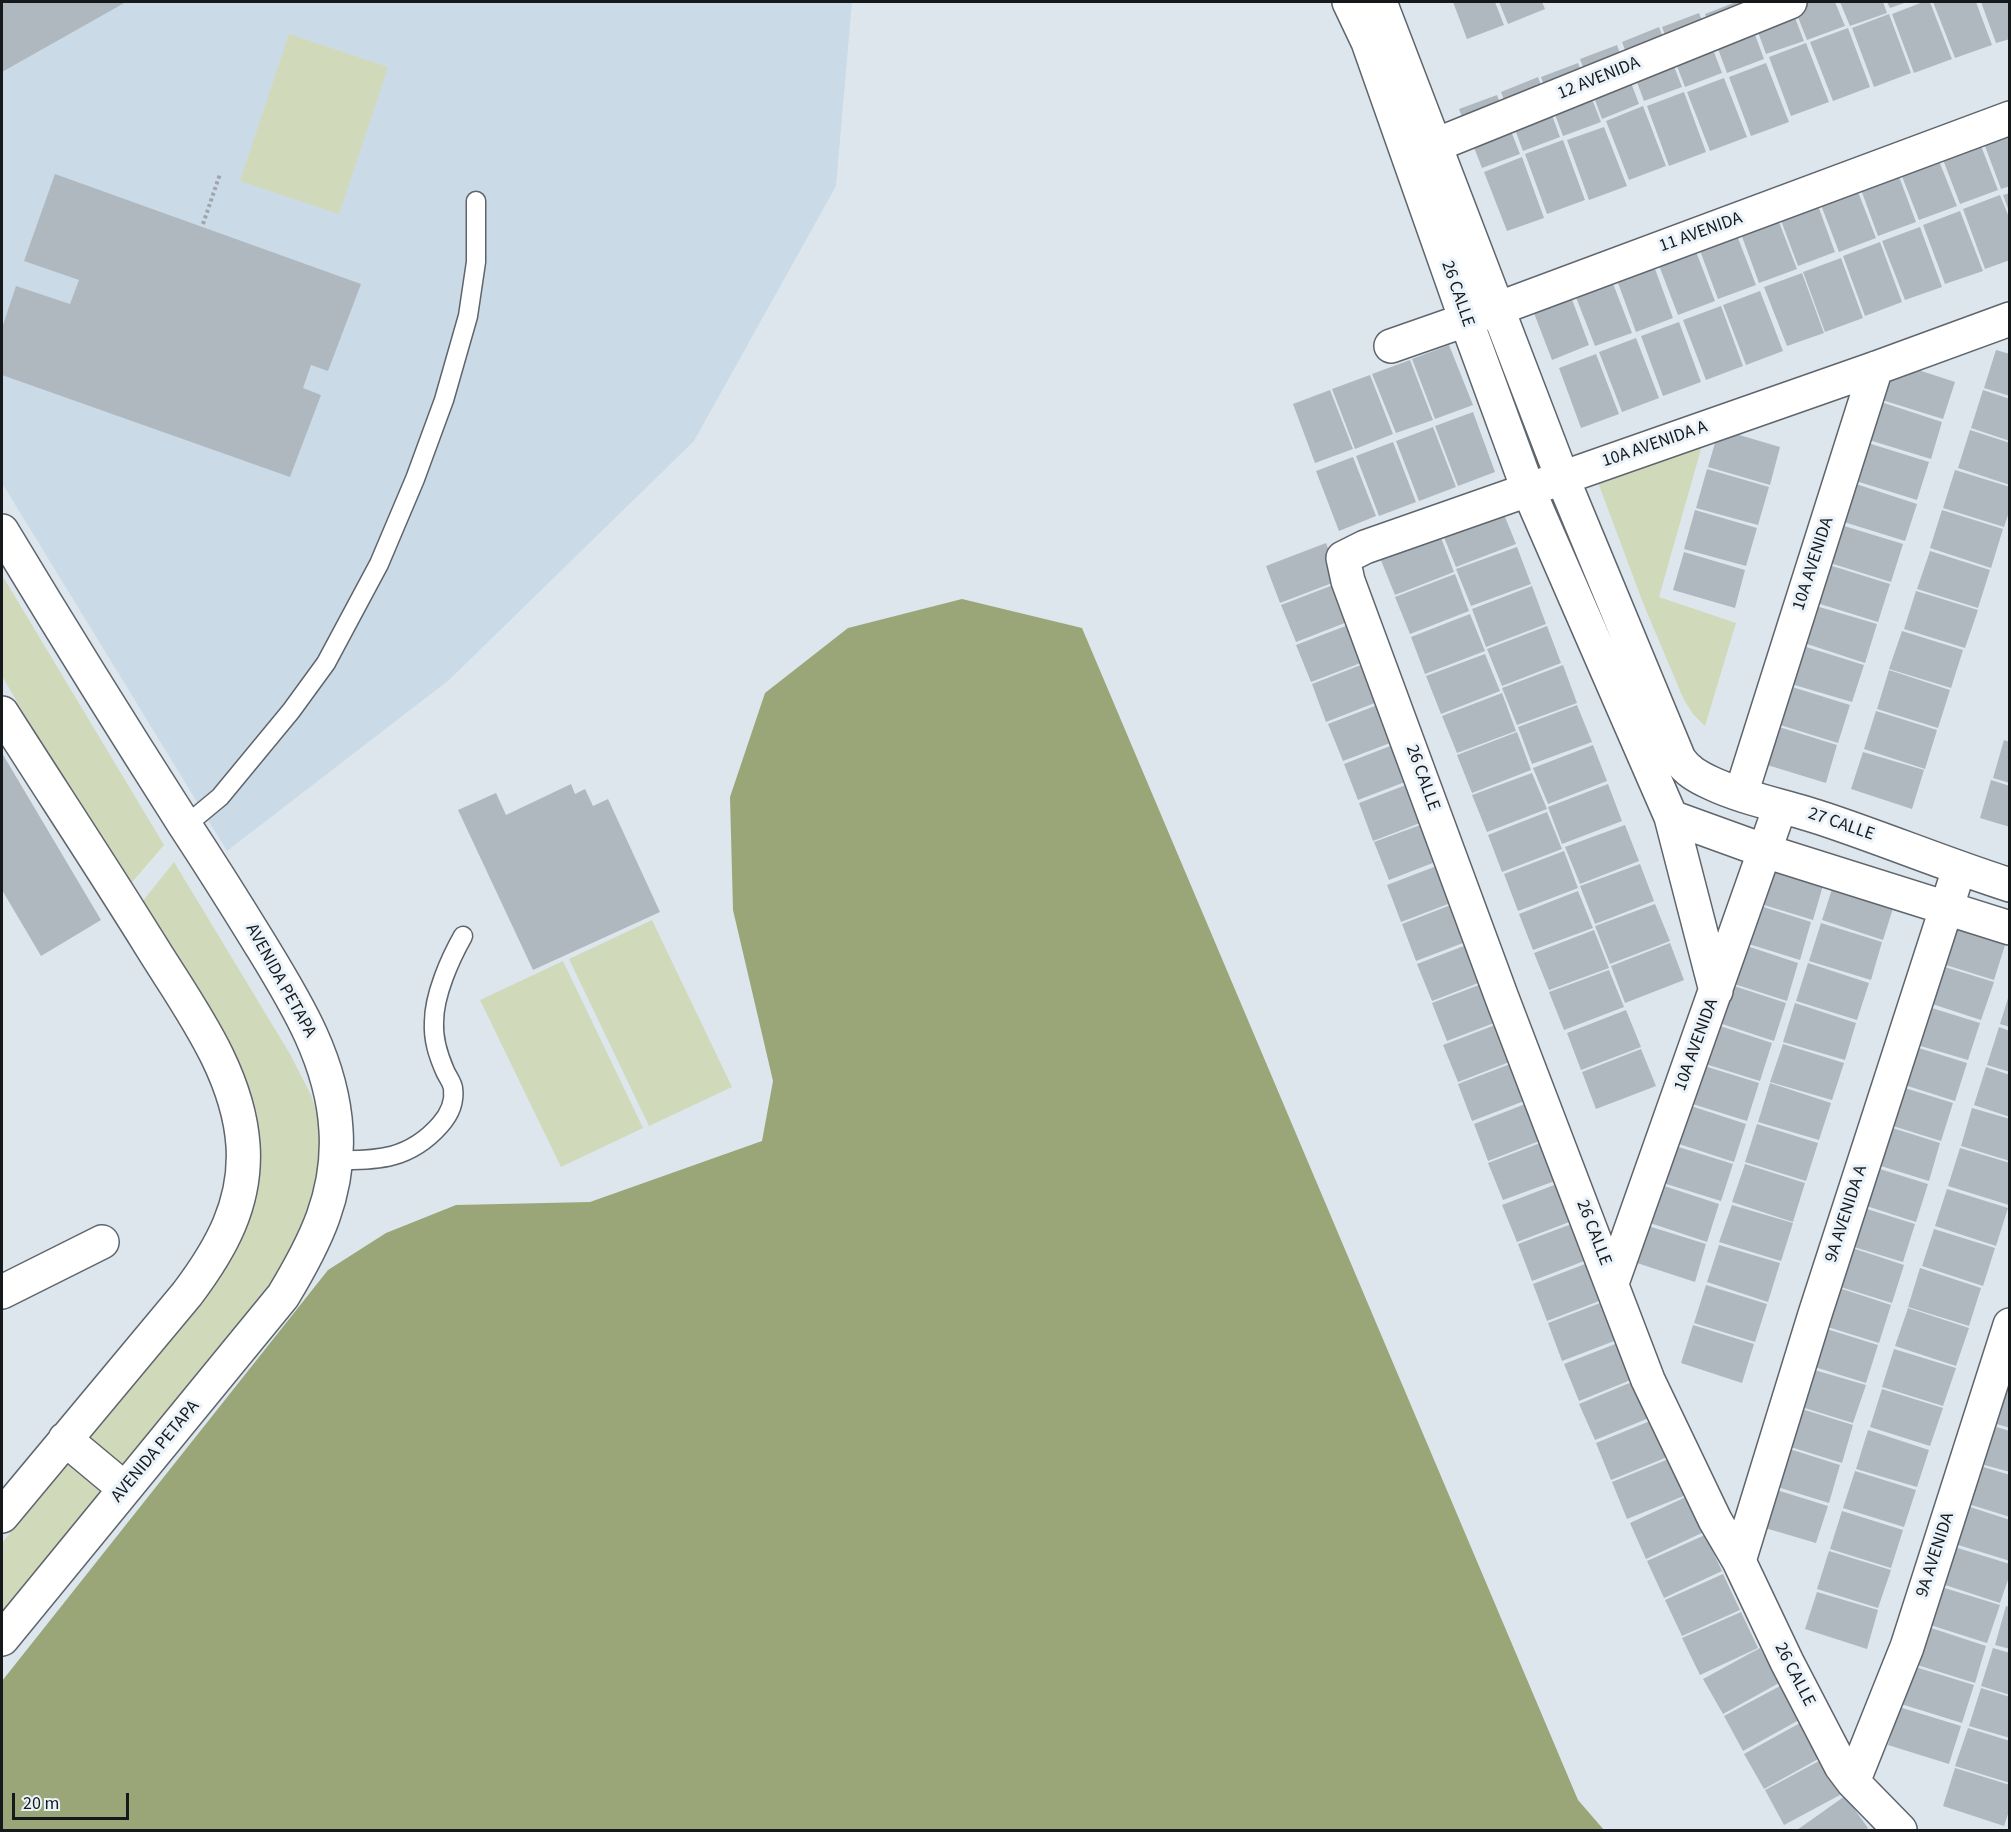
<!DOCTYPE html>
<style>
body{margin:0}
#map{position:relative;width:2011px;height:1832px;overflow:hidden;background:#dde6ed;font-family:"Source Sans 3",sans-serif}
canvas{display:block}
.frame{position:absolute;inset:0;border:3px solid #16191b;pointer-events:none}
.scale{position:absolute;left:12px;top:1793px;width:117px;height:27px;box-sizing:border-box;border:3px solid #16191b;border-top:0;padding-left:8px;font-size:18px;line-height:21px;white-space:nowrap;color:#16191b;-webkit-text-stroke:4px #eaf3fa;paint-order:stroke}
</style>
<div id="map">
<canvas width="2011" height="1832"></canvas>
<div class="frame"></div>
<div class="scale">20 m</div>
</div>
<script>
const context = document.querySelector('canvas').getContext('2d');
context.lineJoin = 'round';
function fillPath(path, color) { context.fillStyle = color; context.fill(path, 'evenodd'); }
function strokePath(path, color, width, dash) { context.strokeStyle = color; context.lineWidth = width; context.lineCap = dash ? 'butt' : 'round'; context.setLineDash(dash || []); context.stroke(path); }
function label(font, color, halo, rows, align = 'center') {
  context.font = font + ' "Source Sans 3",sans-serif'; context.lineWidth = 6; context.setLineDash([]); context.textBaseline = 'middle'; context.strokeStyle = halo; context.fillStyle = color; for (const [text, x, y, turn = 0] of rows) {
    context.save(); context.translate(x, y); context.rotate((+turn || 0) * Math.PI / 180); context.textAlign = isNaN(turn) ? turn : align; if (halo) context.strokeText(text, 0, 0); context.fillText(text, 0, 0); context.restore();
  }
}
fillPath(new Path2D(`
 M2,2H852L836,186L694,441L449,680L227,851L2,483Z`), '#cbdae7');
fillPath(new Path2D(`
 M289,34L388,67L339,214L240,181Z
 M1705,435L1659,597L1736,623L1705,726L1693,714L1684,700L1643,603L1596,477Z
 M2,575L164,845L128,887L67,788L2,676Z
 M174,862L290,1054L311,1095L322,1129L321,1176L314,1204L282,1272L124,1468L85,1437C111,1407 136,1377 162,1348C229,1270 287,1195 249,1087C244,1072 233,1057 226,1043C200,995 170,948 142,902Z
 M652,920L732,1087L649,1126L569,959Z
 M563,961L643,1128L561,1167L480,1000Z
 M70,1460L107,1489L2,1615V1543Z`), '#d1d9bb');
fillPath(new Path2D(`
 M962,599L1082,628L1578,1800L1604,1830H2V1681L328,1270L386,1233L456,1205L590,1202L762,1141L773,1081L733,910L730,797L765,693L848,628Z`), '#9aa677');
fillPath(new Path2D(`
 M2,2H126L2,72Z
 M1453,2H1495L1504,25L1467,39Z
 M1499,2H1542L1545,9L1508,24Z
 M1736,2H1743L1764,59L1727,73L1705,14Z
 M1747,2H1789L1804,41L1766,54Z
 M1792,2H1835L1845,26L1807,40Z
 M1840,2H1883L1887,13L1850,26Z
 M1887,2H1907L1890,8Z
 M1923,2H1930L1952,59L1914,73L1892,14Z
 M1933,2H1976L1992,45L1955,58Z
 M1981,2H2010V39L1996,43Z
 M1699,13L1722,73L1685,87L1662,27Z
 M1889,14L1911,73L1874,87L1852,28Z
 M1659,27L1682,87L1644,101L1622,42Z
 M1848,28L1870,87L1833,101L1810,42Z
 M1806,43L1829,102L1791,116L1769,57Z
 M1617,45L1639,104L1602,119L1580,59Z
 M1578,63L1601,122L1563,136L1541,77Z
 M1766,63L1789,122L1751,136L1729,77Z
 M1538,77L1560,137L1523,151L1501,92Z
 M1724,78L1747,137L1710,151L1687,92Z
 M1684,92L1706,152L1669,166L1647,106Z
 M1497,95L1520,154L1482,168L1459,109Z
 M1643,106L1666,166L1629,180L1606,121Z
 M2010,118V186L2001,189L1979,130Z
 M1604,127L1627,186L1589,200L1567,140Z
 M1975,130L1998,190L1960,204L1937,144Z
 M1563,140L1585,200L1547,214L1525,154Z
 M1933,146L1957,206L1919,220L1896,161Z
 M1522,157L1544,218L1507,231L1484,172Z
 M1894,163L1916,222L1878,236L1856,176Z
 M55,174L361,284L328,371L311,365L303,388L321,395L290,477L2,375V328L16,286L70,304L79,280L24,261Z
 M1853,179L1876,238L1839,252L1816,192Z
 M1813,192L1835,252L1798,266L1776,207Z
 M2010,193V211H2009L2003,195Z
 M2000,195L2010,220V260L1985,269L1963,209Z
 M1774,209L1797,269L1759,283L1737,223Z
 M1960,211L1983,271L1945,284L1923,225Z
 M1733,225L1756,285L1718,299L1696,240Z
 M1920,227L1942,287L1905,300L1882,241Z
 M1692,241L1715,301L1678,315L1655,255Z
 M1880,242L1902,302L1865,316L1843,256Z
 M1651,258L1673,318L1636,332L1614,272Z
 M1841,258L1863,318L1825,332L1803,272Z
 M1609,273L1632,333L1595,346L1572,287Z
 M1802,273L1824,333L1787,346L1764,287Z
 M1567,286L1589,345L1552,360L1529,300Z
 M1760,291L1783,351L1746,365L1723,305Z
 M1721,306L1743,366L1706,380L1683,320Z
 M1679,322L1701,382L1663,396L1641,336Z
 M1636,338L1659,398L1622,412L1599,352Z
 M1449,345L1473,405L1435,419L1412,359Z
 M1996,350L2010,354V396L1984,388Z
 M1596,354L1619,414L1581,428L1559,368Z
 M1410,360L1433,420L1396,433L1372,374Z
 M1894,362L1955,382L1943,419L1882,400Z
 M1370,375L1393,434L1355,449L1332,389Z
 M1330,390L1353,449L1315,463L1293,404Z
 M1983,390L2010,399V441L1971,428Z
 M1881,402L1942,422L1931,459L1869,440Z
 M1473,412L1495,472L1458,486L1435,426Z
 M1433,427L1456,487L1419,501L1396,441Z
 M1719,429L1780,447L1770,485L1708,467Z
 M1970,430L2010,443V485L1958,468Z
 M1393,442L1416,502L1379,516L1356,456Z
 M1868,443L1929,462L1917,500L1856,481Z
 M1353,457L1376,516L1339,531L1316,471Z
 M1707,469L1769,487L1758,525L1696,508Z
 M1955,470L2010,487V509L2004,527L1943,508Z
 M1856,484L1917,504L1905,541L1844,522Z
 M1501,507L1516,544L1456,567L1441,530Z
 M1695,510L1757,528L1746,566L1684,549Z
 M1942,510L2003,529L1991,568L1930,548Z
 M1841,525L1903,544L1891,582L1830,563Z
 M1440,535L1454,572L1395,595L1380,558Z
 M1326,543L1340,580L1280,603L1266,566Z
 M1517,547L1531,584L1471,606L1456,569Z
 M1930,551L1990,570L1978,608L1917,589Z
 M1684,552L1745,570L1735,608L1673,590Z
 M1829,565L1890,584L1878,622L1817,603Z
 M1455,574L1469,611L1410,634L1395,597Z
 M1341,582L1355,619L1296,642L1281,605Z
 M1532,586L1546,624L1486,647L1472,609Z
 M1916,591L1978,610L1965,648L1904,629Z
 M1816,606L1877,624L1865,663L1804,643Z
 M1470,614L1485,651L1425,674L1411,637Z
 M1356,622L1371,659L1311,682L1296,645Z
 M1547,626L1561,663L1502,686L1487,649Z
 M1902,631L1963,650L1951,688L1889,669Z
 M1803,646L1864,665L1852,702L1791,684Z
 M1485,654L1500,691L1441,714L1426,676Z
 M1371,661L1385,699L1326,722L1312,684Z
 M1563,665L1577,703L1517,725L1502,688Z
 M1889,670L1950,690L1938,728L1877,709Z
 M1789,686L1850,705L1838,743L1777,724Z
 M1502,693L1516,731L1457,753L1442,716Z
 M1388,701L1403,738L1343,761L1328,724Z
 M1577,705L1592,742L1532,764L1518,727Z
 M1876,711L1937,730L1925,769L1864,749Z
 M1776,726L1837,745L1826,783L1764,764Z
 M1517,732L1531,770L1472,793L1457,755Z
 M2004,740L2010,742V783L1993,778Z
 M1403,741L1418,777L1358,800L1344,764Z
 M1593,745L1607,781L1548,804L1533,768Z
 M1863,752L1924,770L1912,809L1851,789Z
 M2,753L101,920L41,956L2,890Z
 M1532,773L1547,809L1487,832L1472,795Z
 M1419,780L1433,818L1373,841L1359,803Z
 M1991,780L2010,786V827L1980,818Z
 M571,784L575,794L585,789L593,806L608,799L660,912L533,970L458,810L496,793L506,815Z
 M1608,784L1622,821L1562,844L1548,807Z
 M1547,812L1562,849L1502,872L1488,835Z
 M1434,820L1448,857L1389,880L1374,842Z
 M1625,825L1639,861L1580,884L1565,847Z
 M1564,851L1578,888L1518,911L1504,874Z
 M1447,862L1461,899L1401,922L1387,885Z
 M1763,863L1824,882L1813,920L1751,901Z
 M1640,864L1654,901L1595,924L1580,886Z
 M1834,883L1895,902L1883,940L1822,920Z
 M1578,891L1593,928L1533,950L1519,914Z
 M1461,901L1476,938L1416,961L1402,924Z
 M1751,903L1811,922L1800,960L1739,941Z
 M1655,904L1670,941L1610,964L1595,926Z
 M1821,923L1882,942L1871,980L1809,961Z
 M1944,923L2006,942L1994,980L1933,961Z
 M1594,930L1609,968L1549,990L1534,953Z
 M1477,941L1491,978L1432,1001L1417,964Z
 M1670,943L1684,980L1625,1003L1611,966Z
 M1738,943L1798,963L1787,1001L1725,981Z
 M1808,963L1869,983L1857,1020L1796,1001Z
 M1932,963L1994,982L1981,1020L1920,1000Z
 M1609,970L1624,1007L1564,1030L1549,992Z
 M1492,980L1507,1018L1447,1041L1432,1003Z
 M1725,983L1786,1003L1774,1041L1713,1021Z
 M2009,995H2010V1027L2000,1024Z
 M1795,1003L1856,1023L1845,1060L1783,1042Z
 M1919,1004L1980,1023L1968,1060L1907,1042Z
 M1626,1010L1641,1047L1581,1070L1567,1033Z
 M1503,1022L1517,1059L1458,1082L1443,1045Z
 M1711,1023L1772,1043L1760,1081L1699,1062Z
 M1999,1027L2010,1031V1072L1987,1065Z
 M1783,1044L1844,1063L1832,1100L1770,1082Z
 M1906,1044L1967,1063L1955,1101L1895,1082Z
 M1641,1049L1656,1086L1596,1109L1582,1072Z
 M1518,1061L1532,1098L1472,1121L1458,1084Z
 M1698,1064L1759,1083L1747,1121L1686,1102Z
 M1986,1067L2010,1075V1117L1974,1105Z
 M1770,1083L1831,1103L1819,1140L1758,1122Z
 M1892,1084L1953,1103L1941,1141L1880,1122Z
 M1533,1101L1547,1138L1488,1161L1474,1124Z
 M1685,1104L1746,1124L1734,1162L1673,1142Z
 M1972,1108L2010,1119V1161L1961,1146Z
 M1757,1124L1818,1143L1806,1181L1745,1162Z
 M1880,1124L1940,1143L1929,1181L1868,1162Z
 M1548,1140L1563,1178L1503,1200L1488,1163Z
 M1672,1145L1733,1164L1721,1201L1660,1182Z
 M1960,1148L2010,1163L2009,1205L1948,1186Z
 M1745,1164L1805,1183L1793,1222L1732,1202Z
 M1867,1165L1928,1184L1916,1222L1854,1202Z
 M1562,1182L1577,1219L1517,1242L1502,1205Z
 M1658,1184L1719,1204L1707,1242L1647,1222Z
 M1947,1189L2008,1208L1996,1246L1935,1226Z
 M1732,1205L1793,1223L1781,1261L1719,1242Z
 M1854,1205L1915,1224L1903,1262L1841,1243Z
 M1577,1222L1592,1258L1532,1281L1518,1244Z
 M1645,1225L1706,1244L1695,1282L1634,1262Z
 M1934,1229L1995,1248L1983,1286L1922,1266Z
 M1719,1245L1780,1263L1768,1302L1707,1282Z
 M1843,1245L1904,1265L1892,1303L1831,1284Z
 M1593,1261L1607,1298L1547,1321L1533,1284Z
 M1920,1268L1981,1288L1969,1326L1908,1307Z
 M1706,1285L1767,1304L1755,1342L1694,1323Z
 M1830,1285L1891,1305L1879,1343L1818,1324Z
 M1608,1300L1622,1338L1562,1361L1548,1323Z
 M1908,1308L1969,1328L1956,1366L1895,1346Z
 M1693,1325L1754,1344L1742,1383L1681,1363Z
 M1817,1326L1878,1345L1866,1383L1805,1364Z
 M1623,1341L1638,1377L1579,1401L1564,1364Z
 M1894,1349L1956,1368L1943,1406L1882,1387Z
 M1804,1367L1866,1385L1853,1423L1792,1404Z
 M1639,1379L1654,1416L1595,1440L1579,1404Z
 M2002,1384L2010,1387V1428L1990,1422Z
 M1882,1389L1943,1408L1930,1446L1870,1427Z
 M1792,1406L1853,1425L1842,1463L1781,1444Z
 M1655,1419L1670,1456L1611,1480L1596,1443Z
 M1990,1425L2010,1431V1472L1977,1463Z
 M1868,1430L1929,1450L1917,1487L1856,1469Z
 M1780,1446L1840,1465L1829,1503L1768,1484Z
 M1671,1458L1686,1495L1627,1519L1612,1482Z
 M1977,1465L2010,1475V1517L1965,1503Z
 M1855,1471L1916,1490L1904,1527L1843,1508Z
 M1767,1487L1828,1506L1816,1543L1755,1525Z
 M1688,1496L1704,1532L1646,1559L1630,1523Z
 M1964,1505L2010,1520V1561L1952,1543Z
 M1842,1511L1903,1530L1891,1568L1830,1549Z
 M1705,1535L1722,1571L1664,1598L1647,1561Z
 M1951,1546L2010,1564V1574L2000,1603L1939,1583Z
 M1829,1551L1891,1570L1878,1608L1817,1589Z
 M1723,1574L1740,1610L1682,1636L1665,1600Z
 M1938,1586L2000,1605L1987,1643L1927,1624Z
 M1817,1592L1878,1610L1867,1649L1805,1629Z
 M2006,1606L2010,1607V1649L1995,1645Z
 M1741,1612L1758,1648L1700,1675L1682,1638Z
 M1925,1626L1986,1646L1975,1683L1914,1664Z
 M1760,1648L1779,1683L1723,1714L1703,1679Z
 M1993,1648L2010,1653V1695L1981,1686Z
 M1912,1666L1974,1685L1962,1723L1901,1704Z
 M1780,1686L1799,1720L1743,1751L1724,1716Z
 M1981,1688L2010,1697V1738L1969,1726Z
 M1899,1707L1961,1726L1949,1764L1888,1745Z
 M1800,1723L1820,1758L1764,1789L1744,1754Z
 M1968,1728L2010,1741V1783L1955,1766Z
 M1821,1760L1840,1795L1784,1825L1765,1790Z
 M1955,1768L2010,1785V1808L2004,1826L1943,1806Z
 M1845,1796L1868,1828L1865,1830H1797Z`), '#b0b8bf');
const service = new Path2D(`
 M185,826L220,797L291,711L326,663L379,564L415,479L444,400L468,316L476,262V201
 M335,1160C378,1161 410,1159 440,1125C449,1115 455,1102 453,1088C452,1082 447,1076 445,1071C438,1055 433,1040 434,1022C434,995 450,959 463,936`);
const minor = new Path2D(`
 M1349,2L1368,42L1466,320L1528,489L1671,817L1716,991
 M1380,2L1562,477L1679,759C1687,771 1698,777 1711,783C1747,800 1787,806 1824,819C1887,840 1947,865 2010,885
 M1416,153L1790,2
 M1391,346L1497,309L2010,118
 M1741,794L1876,368
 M1671,817L1765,851L2010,928
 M1612,1283L1780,807
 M2,1292L102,1242
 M1739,1561L1815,1314L1959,869
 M1853,1782L1907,1647L2010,1325
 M1900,1830L1853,1782L1841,1766L1787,1662L1739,1561L1715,1520L1648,1380L1502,998L1348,581L1343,558L1365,547L1876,368L2010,319`);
const primary = new Path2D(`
 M2,531C61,629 122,727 184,824C209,862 233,900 257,939C293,998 332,1058 336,1130C340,1194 315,1243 283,1296L2,1639
 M2,713C51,790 102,867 151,946C188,1006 238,1071 243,1145C247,1203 221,1249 187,1294L2,1516
 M65,1439L125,1489`);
strokePath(service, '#5e656c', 21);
strokePath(minor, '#5e656c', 36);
strokePath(primary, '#5e656c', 36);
strokePath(new Path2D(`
 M203,224L220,174`), '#9ea6ab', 4, [3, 3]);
strokePath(service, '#fff', 18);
strokePath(minor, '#fff', 33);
strokePath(primary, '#fff', 33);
label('18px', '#16191b', '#eaf3fa', [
 ["12 AVENIDA",1599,79,-22],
 ["11 AVENIDA",1701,233,-20],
 ["26 CALLE",1457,294,71],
 ["10A AVENIDA A",1655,445,-19],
 ["10A AVENIDA",1814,564,-72],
 ["26 CALLE",1422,778,70],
 ["27 CALLE",1841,825,19],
 ["AVENIDA PETAPA",280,981,61],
 ["10A AVENIDA",1697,1045,-70],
 ["9A AVENIDA A",1847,1214,-72],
 ["26 CALLE",1593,1233,69],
 ["AVENIDA PETAPA",156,1452,-50],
 ["9A AVENIDA",1936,1555,-72],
 ["26 CALLE",1794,1675,63]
]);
</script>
